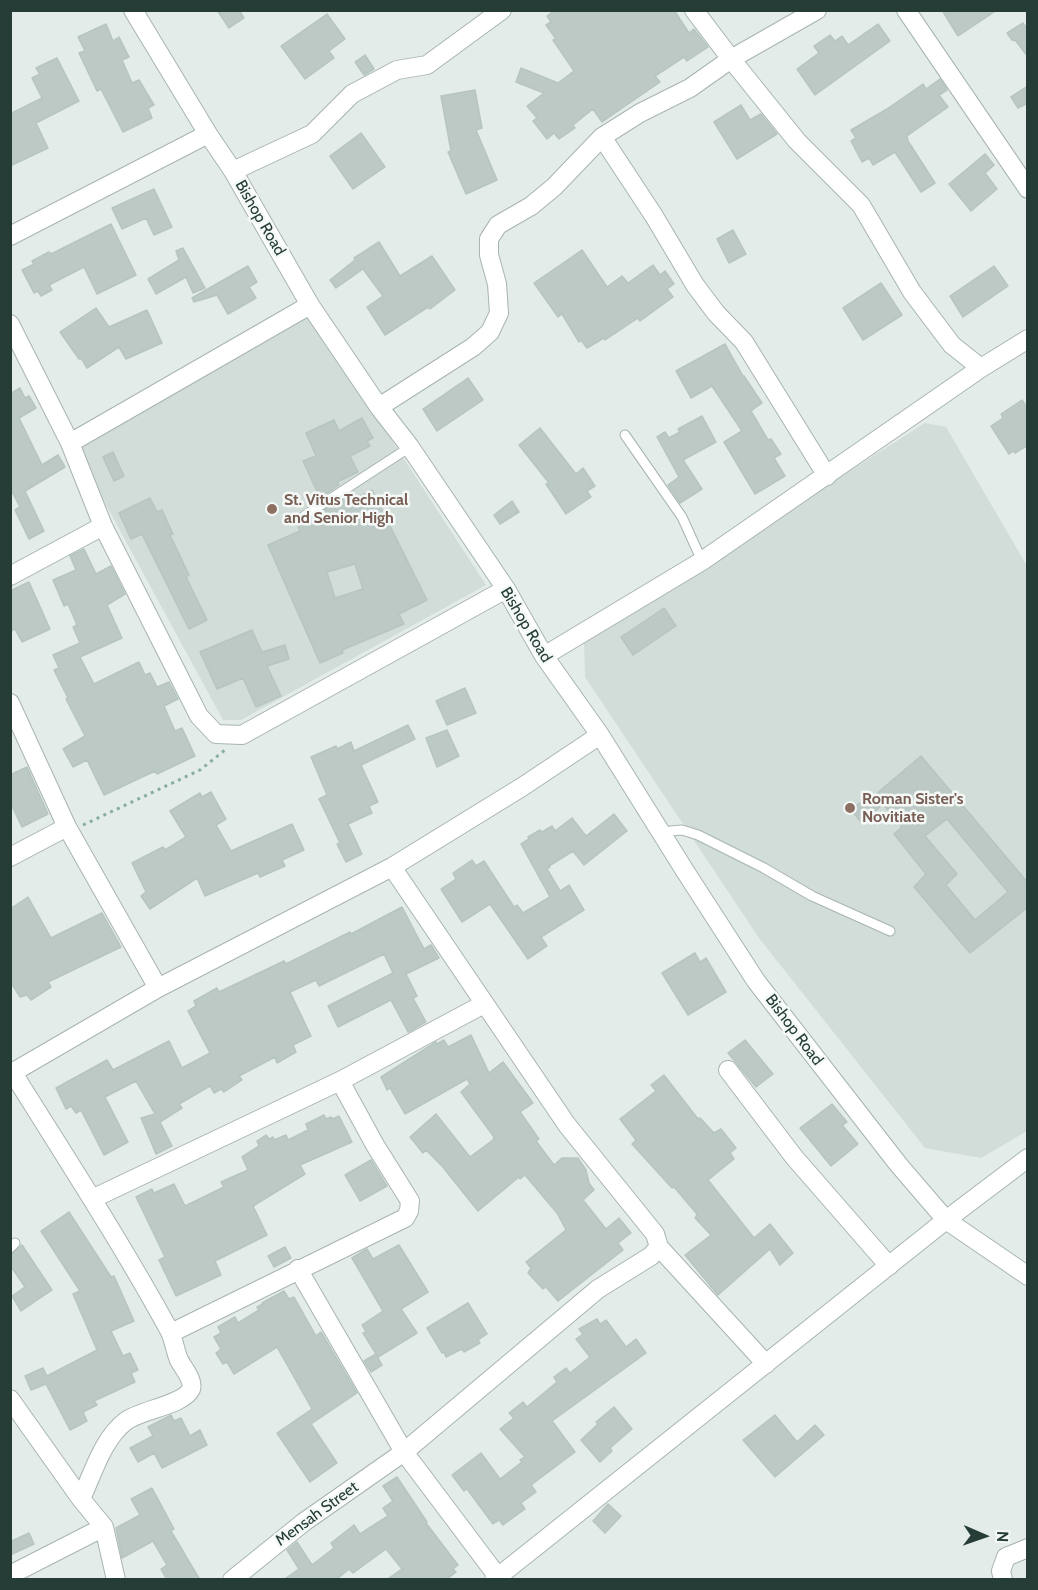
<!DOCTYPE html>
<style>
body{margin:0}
#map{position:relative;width:1038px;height:1590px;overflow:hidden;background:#e4ece9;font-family:Cabin,sans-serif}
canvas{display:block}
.frame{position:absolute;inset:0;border:12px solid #253c37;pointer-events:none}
.north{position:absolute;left:954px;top:1506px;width:60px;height:60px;-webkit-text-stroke:4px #f4f9f7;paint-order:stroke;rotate:92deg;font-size:16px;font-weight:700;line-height:24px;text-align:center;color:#253c37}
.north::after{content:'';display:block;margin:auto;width:21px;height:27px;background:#253c37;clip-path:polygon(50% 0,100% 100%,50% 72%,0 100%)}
</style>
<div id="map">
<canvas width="1038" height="1590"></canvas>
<div class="frame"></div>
<div class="north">N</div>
</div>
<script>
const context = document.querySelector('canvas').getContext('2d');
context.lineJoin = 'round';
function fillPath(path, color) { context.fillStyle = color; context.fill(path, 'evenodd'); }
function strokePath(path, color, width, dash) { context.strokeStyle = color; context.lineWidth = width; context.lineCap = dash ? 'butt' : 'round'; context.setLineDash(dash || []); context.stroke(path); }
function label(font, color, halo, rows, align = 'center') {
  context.font = font + ' Cabin,sans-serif'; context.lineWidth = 5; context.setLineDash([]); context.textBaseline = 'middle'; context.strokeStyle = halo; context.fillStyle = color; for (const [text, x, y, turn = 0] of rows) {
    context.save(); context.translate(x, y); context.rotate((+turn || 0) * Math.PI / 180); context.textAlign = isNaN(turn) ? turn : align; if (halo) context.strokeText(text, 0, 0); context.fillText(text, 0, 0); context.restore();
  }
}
fillPath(new Path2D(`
 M301,301L486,585L241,720H223L67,433Z
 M925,423L946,427L1027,566V1131L981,1158L925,1148L759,938L585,677L584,641Z`), '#d2dcd8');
const building = new Path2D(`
 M217,10H239L244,18L229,28Z
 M555,10H674L689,33L694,29L708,47L687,61L684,57L655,76L660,82L602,122L593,109L573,125L575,128L559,139L554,133L547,139L533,121L537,118L527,106L544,93L516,82L521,68L558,83L574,71L553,40L556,39L546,25L551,22L547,16Z
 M942,10H997L958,36Z
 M327,14L345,39L329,51L334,58L305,79L281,46Z
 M1023,23L1028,30V57L1016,41L1012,40L1007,33Z
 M106,24L113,41L119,37L129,57L122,60L132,83L139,80L154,105L148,108L152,118L123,132L101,89L97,91L79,53L85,51L78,37Z
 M878,24L890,41L815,95L797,69L819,53L814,46L830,35L835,41L842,36L848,45Z
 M365,55L374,69L364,75L355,62Z
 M57,58L79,101L36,123L48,148L10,166V114L42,98L32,78L40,74L36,68Z
 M940,79L947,90L939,95L948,107L907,136L908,141L935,183L921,192L895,152L873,165L869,158L862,162L851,141L856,138L851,130L887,109L923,84L926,89Z
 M1028,86V103L1018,108L1011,97Z
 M475,90L482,128L476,130L497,180L466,194L448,152L451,151L441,96Z
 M741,105L750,120L761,114L777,134L737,159L714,122Z
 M361,133L385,167L353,189L330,156Z
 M985,154L994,165L985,173L997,189L971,211L949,184Z
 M154,189L172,227L154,235L146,218L122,229L112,208Z
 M111,224L136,275L97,294L84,267L49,285L52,290L41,296L38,291L34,293L22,270L34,264L32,261L49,252L51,254Z
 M733,230L746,254L729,263L717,239Z
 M379,242L400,276L432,256L455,290L430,309L428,307L385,335L367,307L383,296L363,269L336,288L330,280L355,260L354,258Z
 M183,248L205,288L193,293L186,277L156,294L148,279L179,260L176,251Z
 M582,250L607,287L622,276L628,283L653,265L660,275L665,271L674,284L667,289L673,297L640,321L638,318L605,340L604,338L587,348L581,340L579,342L562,314L558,317L534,283Z
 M248,266L257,282L249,287L256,298L228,314L217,295L194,302L192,298Z
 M994,266L1008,286L963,317L950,296Z
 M881,283L902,315L863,340L843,308Z
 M96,308L109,327L147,310L162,343L126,359L119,347L87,368L81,358L79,359L60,332Z
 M725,344L743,376H744L762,403L751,411L768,440L771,439L781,454L774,458L785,476L755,494L724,442L742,431L712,386L691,398L676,371Z
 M468,378L483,400L437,431L423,409Z
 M20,388L25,398L29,396L36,408L19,418L42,465L58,455L65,467L25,491L44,531L29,539L15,510L20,507L10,488V394Z
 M1022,400L1028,409V445L1015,453L1013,451L1009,454L991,426L1003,418L1001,414Z
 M702,416L716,442L683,460L702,489L680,503L668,485L679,477L657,437L665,432L669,438L680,432L678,429Z
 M362,418L373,438L367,441L370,446L350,456L358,472L337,482L339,485L320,498L303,461L316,456L306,433L334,420L339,431Z
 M540,428L576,474L583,468L595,486L587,491L591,497L566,514L546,484L549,483L519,445Z
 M113,452L124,476L114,481L103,457Z
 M372,490L427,600L399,614L404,624L342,650L343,653L320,663L268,545L300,531L298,526L327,514L325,510L344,498L347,503ZM355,564L363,589L335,598L327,572Z
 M150,498L157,512L162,510L173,534L170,535L189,575L186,577L207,620L189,629L142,534L131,539L119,513Z
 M512,501L519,512L500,524L494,515Z
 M84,549L96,574L111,566L125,594L107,605L122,638L80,657L94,684L139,662L145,675L150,673L157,687L169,682L178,699L164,706L175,731L182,728L195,756L157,774L155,771L104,795L87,760L73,767L63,749L85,736L66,699L68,698L54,670L59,668L53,655L80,643L73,627L77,625L68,604L64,606L53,580L76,570L70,556Z
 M29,582L50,629L22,642L15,629L10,632V591Z
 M664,608L676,626L633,655L621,637Z
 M252,630L262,652L285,645L289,659L267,666L281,696L256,707L243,678L217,689L200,652Z
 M465,688L476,713L447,725L436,701Z
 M408,725L415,739L361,765L378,802L369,806L372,813L348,824L362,854L346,862L337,844L340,843L319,799L327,795L311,757L336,746L337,749L351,742L354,751Z
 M447,730L459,756L437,767L426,738Z
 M921,756L1028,883V907L970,953L914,887L926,874L894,834L902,827L883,804L862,823L851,810L867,797L869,800ZM947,819L1008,892L975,920L946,885L957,874L925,836Z
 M27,767L48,814L22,827L10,802V775Z
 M211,792L226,819L216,825L231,851L292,824L304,850L282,860L285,866L260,877L258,873L205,896L197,878L150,909L141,896L146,892L132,863L163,847L165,850L186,837L170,811L200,793L202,797Z
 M614,814L627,831L584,865L573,851L549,866L550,867L547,869L560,891L569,885L584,910L541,937L547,946L528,959L490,904L462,922L441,889L456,879L453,873L472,860L476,866L484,861L514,907L517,905L523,913L550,897L521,844L529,839L528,837L540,830L542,832L552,826L555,831L572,818L586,836Z
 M28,897L51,938L102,913L121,947L48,982L51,987L31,1000L27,995L20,997L10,981V909Z
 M402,907L424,949L431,945L439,958L406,974L417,996L413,998L426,1022L408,1032L391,1000L338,1027L328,1006L393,973L384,954L319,986L316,980L290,992L311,1036L293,1045L296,1052L277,1063L275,1057L239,1076L242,1080L224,1092L221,1089L214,1093L210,1086L179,1104L182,1108L160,1122L172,1146L156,1154L141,1118L155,1114L136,1081L105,1097L128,1142L104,1155L81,1110L76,1113L71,1106L66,1109L56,1088L107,1060L113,1070L169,1041L182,1068L210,1053L188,1011L196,1006L194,1001L217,988L219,992L284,961L286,964L350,932L351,934Z
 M695,953L700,962L706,958L726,992L688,1015L662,973Z
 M471,1035L489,1073L503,1062L533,1103L520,1112L539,1139L536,1141L554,1165L562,1158H578L586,1170L589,1183L594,1190L583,1200L606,1229L619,1218L631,1233L618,1243L623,1250L558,1301L546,1287L543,1289L528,1273L531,1268L526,1262L566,1230L557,1213L525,1175L520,1179L519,1177L478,1211L442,1166L426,1150L423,1153L410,1137L436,1114L470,1157L493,1140L494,1137L461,1092L470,1084L467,1079L405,1114L390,1088L387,1090L381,1077L436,1042L437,1044L444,1040L448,1047Z
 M745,1040L773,1074L756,1087L728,1053Z
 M664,1075L698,1119L700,1118L714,1133L721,1129L736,1148L730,1153L734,1159L708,1180L754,1238L770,1224L793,1253L780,1265L770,1249L718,1295L685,1255L711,1235L695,1218L697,1214L674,1187L672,1188L632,1144L636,1140L620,1119L656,1091L651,1085Z
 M832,1104L847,1122L842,1125L858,1144L831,1166L800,1128Z
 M324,1115L326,1119L331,1117L333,1119L339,1116L352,1142L300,1165L305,1174L253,1206L267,1235L215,1261L221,1275L176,1296L159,1260L165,1257L136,1197L152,1189L154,1193L174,1184L185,1206L224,1187L221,1182L248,1170L242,1157L259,1146L257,1141L266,1135L269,1139L273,1137L274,1140L286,1135L288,1140L308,1130L306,1124Z
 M371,1160L387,1186L360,1201L345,1175Z
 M69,1212L111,1277L114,1276L134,1321L111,1331L123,1356L130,1353L138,1370L131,1373L135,1382L94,1401L97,1405L83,1412L87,1421L70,1430L46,1384L31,1390L25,1376L43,1368L47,1376L97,1350L73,1294L80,1291L41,1231Z
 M22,1245L52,1290L21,1311L12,1296L25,1287L10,1265V1255Z
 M399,1245L428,1292L401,1309L417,1333L378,1357L363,1333L366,1332L362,1325L383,1311L352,1258L367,1249L373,1259Z
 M285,1247L291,1258L274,1267L268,1256Z
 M284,1291L289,1299L294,1297L316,1336L321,1332L357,1393L311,1424L337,1463L310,1482L277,1433L312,1409L277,1347L234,1374L227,1362L223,1364L216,1353L221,1349L214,1337L221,1333L218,1327L235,1317L238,1323L259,1310L257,1307L263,1304L262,1303Z
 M468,1303L487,1334L478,1340L480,1343L464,1352L462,1349L446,1357L444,1352L442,1353L427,1328Z
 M597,1319L600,1324L606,1320L626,1347L636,1339L646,1353L552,1421L575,1452L531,1485L536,1492L521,1503L525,1509L503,1525L499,1520L493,1524L467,1489L464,1491L452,1475L481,1453L500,1479L522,1462L520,1460L525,1457L500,1429L514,1418L509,1413L523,1402L527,1407L557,1382L554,1377L566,1368L570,1373L590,1357L576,1339L583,1334L579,1329Z
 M376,1354L382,1365L371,1372L364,1361Z
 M614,1407L632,1429L610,1448L612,1451L600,1462L581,1440L598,1424L596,1422Z
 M171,1415L174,1421L181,1418L190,1436L200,1430L207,1445L162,1468L154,1453L138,1462L130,1448L153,1436L148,1427Z
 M775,1415L797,1442L815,1425L824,1435L775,1477L743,1440Z
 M397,1477L427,1522L426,1523L458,1565L453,1569L456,1572L446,1580H386L402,1569L386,1549L353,1573L349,1569L336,1580H283L299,1569L287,1550L297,1542L312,1565L334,1548L331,1543L354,1525L360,1534L388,1516L383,1508L393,1501L383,1486Z
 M152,1488L174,1529L171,1531L200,1580H167L161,1569L167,1565L153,1541L122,1558L116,1528L140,1515L131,1499Z
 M608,1504L621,1516L605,1533L593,1521Z
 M29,1533L34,1544L10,1555V1542Z`);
fillPath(building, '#bcc9c5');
strokePath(building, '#b7c5c0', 1.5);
const service = new Path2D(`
 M625,435L682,517L702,561
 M304,516L410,447
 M662,835L670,831L682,830L698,835L764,868L812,896L890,931
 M10,1248L15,1243`);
const minor = new Path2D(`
 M133,10L208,134L233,171L310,305L379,407L410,447L506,589L544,656L600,735L685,871L756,981L898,1164L946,1220L1028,1276
 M694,10L731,59L817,10
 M906,10L1028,189
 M602,137L654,216L695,285L716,313L744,342L827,476
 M233,171L312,134L352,94L397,70L427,65L502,10
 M10,236L208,134
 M10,324L70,443L103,526L199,716L216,734L242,735L506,589
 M379,407L473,347L490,332L499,313L497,284L489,255V239L498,225L531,206L554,187L602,137L640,113L690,88L731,59L797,141L861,205L912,292L952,345L981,368
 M70,443L310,305
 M10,576L103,526
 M544,656L702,561L981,368L1028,339
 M10,703L67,827L158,988
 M10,857L67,827
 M728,1070L794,1157L889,1266
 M13,1073C66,1158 121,1242 169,1330C174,1339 175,1351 179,1360C183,1368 194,1380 191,1389C184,1405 140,1410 126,1421C103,1438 93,1473 81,1499
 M10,1074L158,988L392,867L522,787L600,735
 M92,1199L340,1081L484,1004
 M659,1247L766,1364
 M298,1269L404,1452L498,1577
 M171,1333L405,1218L409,1211L410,1201L375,1145L340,1081
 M10,1399L81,1499L104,1527L116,1580
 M10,1575L104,1527
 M232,1580L304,1522L404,1452L598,1289L651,1256L659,1247L655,1234L567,1125L392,867
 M494,1580L946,1220L1028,1158
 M1003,1580L1001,1571L1006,1557L1028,1548`);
strokePath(service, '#a7b4b0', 11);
strokePath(minor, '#a7b4b0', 20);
strokePath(new Path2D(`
 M83,825L200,770L225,750`), '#87ada3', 3, [3, 4.5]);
strokePath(service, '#fff', 9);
strokePath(minor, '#fff', 18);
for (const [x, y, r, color] of [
 [272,509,6,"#8d6e63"],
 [850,808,6,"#8d6e63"]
]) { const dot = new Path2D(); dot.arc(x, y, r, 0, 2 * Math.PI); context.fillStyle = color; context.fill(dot); strokePath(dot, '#f4f9f7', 2); }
label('16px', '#253c37', '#f4f9f7', [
 ["Bishop Road",260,218,60],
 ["Bishop Road",526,625,59],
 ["Bishop Road",794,1030,53],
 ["Mensah Street",317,1514,-36]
]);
label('bold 16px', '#785e54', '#f4f9f7', [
 ["St. Vitus Technical",284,500],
 ["and Senior High",284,518],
 ["Roman Sister's",862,799],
 ["Novitiate",862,817]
], 'left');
</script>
